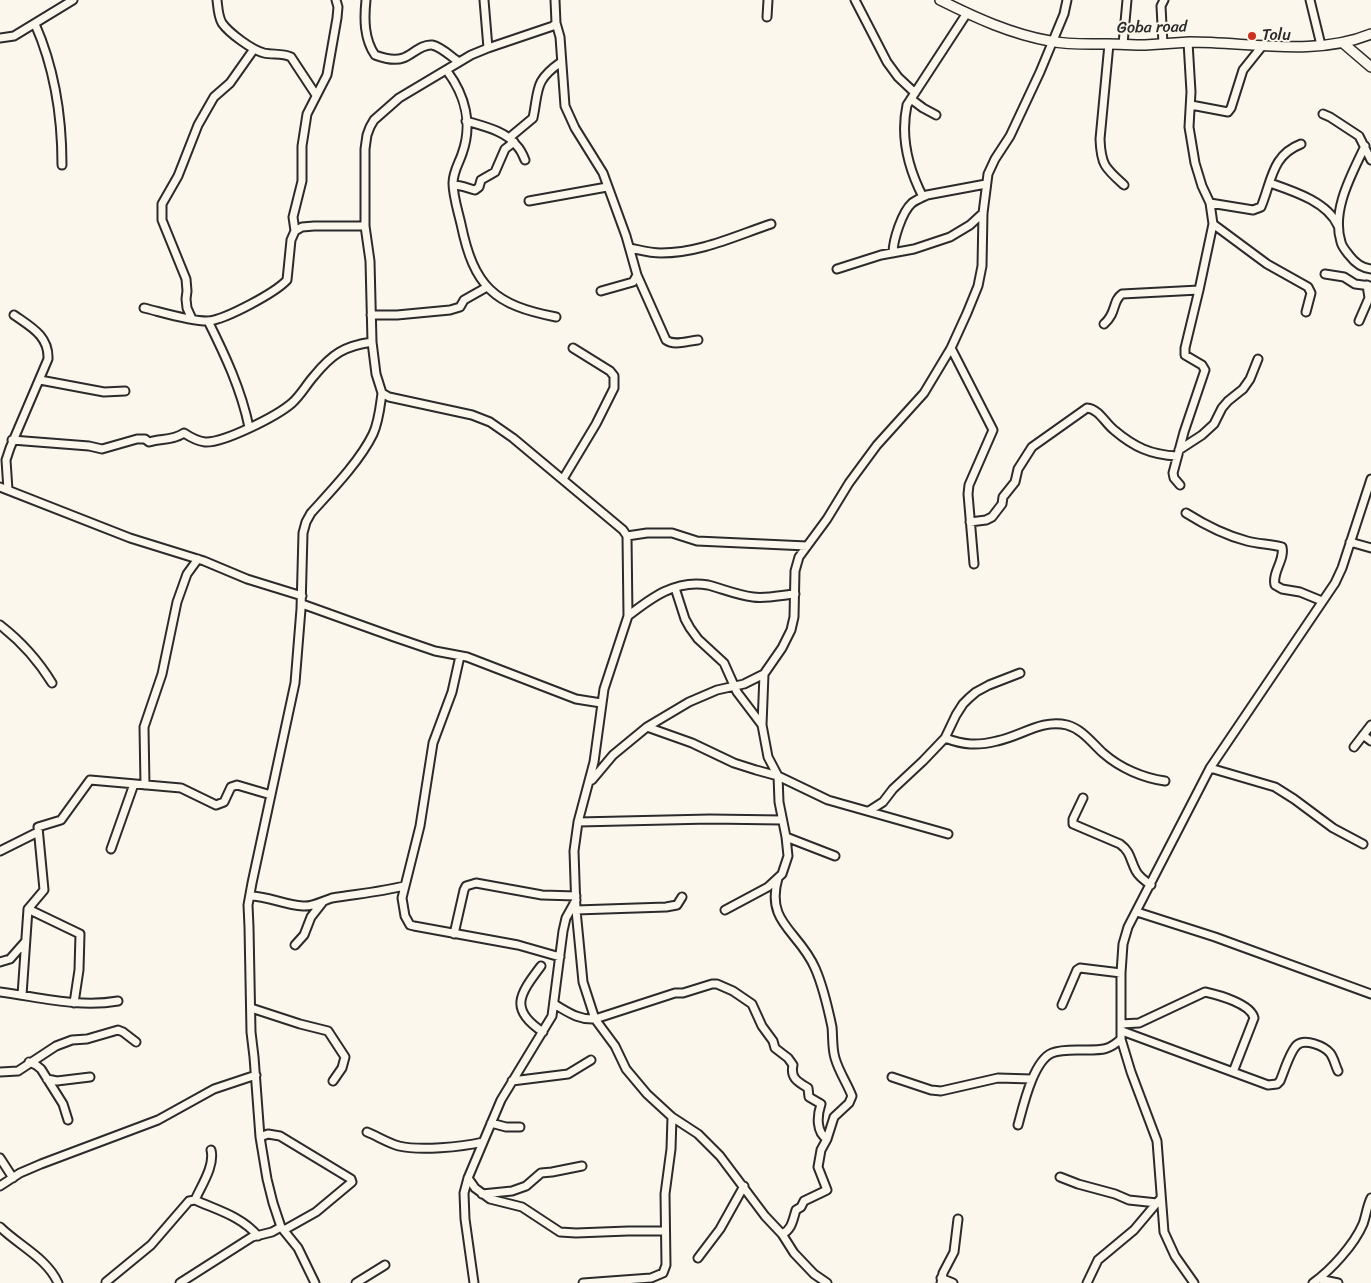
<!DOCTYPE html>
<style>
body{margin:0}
canvas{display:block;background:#fbf7ec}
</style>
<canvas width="1371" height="1283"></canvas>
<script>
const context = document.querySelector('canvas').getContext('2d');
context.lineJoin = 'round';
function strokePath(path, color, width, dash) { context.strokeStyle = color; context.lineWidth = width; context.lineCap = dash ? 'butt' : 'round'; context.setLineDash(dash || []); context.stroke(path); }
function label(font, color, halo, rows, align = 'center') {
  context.font = font + ' Sriracha,sans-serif'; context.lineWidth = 4; context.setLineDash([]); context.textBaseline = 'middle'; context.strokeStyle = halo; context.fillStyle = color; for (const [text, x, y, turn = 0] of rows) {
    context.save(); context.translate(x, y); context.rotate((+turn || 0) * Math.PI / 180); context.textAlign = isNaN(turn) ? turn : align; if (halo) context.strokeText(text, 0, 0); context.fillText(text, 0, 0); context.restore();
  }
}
const minor = new Path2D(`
 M217,0C218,8 218,16 222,23C229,33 252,50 264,53C273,55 282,53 291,57L316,95
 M366,0C364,19 364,39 375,55C383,58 395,61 403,58C412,55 421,44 432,45C442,47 451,57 459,62
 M484,0L488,48
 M555,0L556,23L553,26L488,48L471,55L399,98L374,120L370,127L367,135L365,149V226L370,261L372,342L376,374L382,393L389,397L472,415L490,422L513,438L623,530L627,536L628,616L604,689L594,762L578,822L574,851L576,910L583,982L595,1019L615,1046L626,1069L647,1094L672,1117L698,1134L720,1156L765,1216L782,1234L794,1253L814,1274L827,1283
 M855,0L887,62L898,77L915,93
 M1310,0L1321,45
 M767,17L768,0
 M556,23L560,37L565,106L575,128L603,173L626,236L637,275L633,282L601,291
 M35,24C54,67 62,117 62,165
 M0,38L14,36L73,0
 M1109,44L1100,139C1101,165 1105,168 1124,185
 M1123,44L1127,0
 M1163,44L1161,6L1164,0
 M447,71C465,95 473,124 462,154C459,163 453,172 453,183C453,196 458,211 461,224C474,287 494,305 556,317
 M911,99L923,108L936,115
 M1191,105L1228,112L1231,108L1243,70L1263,45
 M1323,114L1330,117L1359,136L1371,160
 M466,121C483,126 506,131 517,146C521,150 523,155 525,160
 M509,138L533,118C539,89 534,81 561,62
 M1365,146C1352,174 1331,210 1341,242C1342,247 1346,251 1349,255C1355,263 1361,268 1371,269
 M1270,183C1293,191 1328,202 1338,226
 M453,185C461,185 467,188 475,190L479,187L481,180L495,172L505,149L514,142
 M923,197C908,168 900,138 907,105L967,13
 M529,201L607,187
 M1210,203L1247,209L1253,210L1261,207C1272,180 1272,155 1301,144
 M1213,224L1267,264L1308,287L1311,293L1306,312
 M295,231L293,217L302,181V146L307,114L327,75L337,18L338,7L336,0
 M630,248C640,250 650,253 661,253C700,253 735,236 771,224
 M893,253C893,240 902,212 912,203C916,200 921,198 927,195L986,184
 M837,269L881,255L914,249L950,237L970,225L983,213
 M1325,274L1344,277L1355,284L1371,286
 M637,275L666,340C674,346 687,341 698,340
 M144,308C161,312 192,322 209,321C226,319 275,293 287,280L291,240L295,231L302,227L314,226H365
 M371,315H397L450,310L460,307L464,300L487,287
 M192,319L187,308L186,299L187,291L186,279L162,220V204L178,176L198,125L214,97L230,83L254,49
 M208,321C225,355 241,389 249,427
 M1359,321L1369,298L1367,285
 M1104,324C1117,313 1112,301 1122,294L1199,290
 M951,348L993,430L969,485L968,494L974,564
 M40,380L104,392L125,391
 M12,440L89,446L102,449L137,439H145L149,442C161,438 172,441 184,433C190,437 197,441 205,442C224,443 277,416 292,403C301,395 306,385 314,376C332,354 344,346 372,342
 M1179,450L1202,435L1214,424L1222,408L1228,401L1243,389L1250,379L1258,359
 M563,479L596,424L614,388V376L610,371L573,348
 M1180,485L1174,478L1173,473L1184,432L1205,370L1202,365L1185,355V348L1199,290L1213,224L1210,203L1202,186L1195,163L1189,127L1191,92L1188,42
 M0,487L130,538L204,561L247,579L302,596
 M8,490L6,460L10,448L48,359C49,336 31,327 14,315
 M1186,513C1205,525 1224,535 1247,541C1258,544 1270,544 1282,547C1285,560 1272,572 1275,585L1282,589L1300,592L1322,601
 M970,522L986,520L992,517L1002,504L1003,497L1015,482L1018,469L1032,447L1087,408C1099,409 1105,423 1114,430C1134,447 1151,455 1177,456
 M627,536L647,533H672L697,541L807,546
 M1350,542L1371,548
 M675,588L685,619L690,628L698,639L724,663L737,692L762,725
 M302,604L394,637L435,651L467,657L576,699L601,703
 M628,616C651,598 676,579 708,585C723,589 737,595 753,597C766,599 782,595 795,594
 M0,625C22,642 38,660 52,683
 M460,656L452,692L433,743L420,826L402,898L405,916L410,925L414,926L518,945L560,957
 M647,727L692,743L734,763L756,770L778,776L828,800L948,834
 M1363,735L1371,741
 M945,738C964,745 977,746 997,741C1022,736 1041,719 1067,725C1082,729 1092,743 1103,753C1120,768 1143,778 1165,781
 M1354,747L1371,725
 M1210,768L1275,787L1294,799L1333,828L1363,844
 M592,780L613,755L647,727L689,702L717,690L744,684L764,674L782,648L791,630L794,617L795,571L799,557L827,519L849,483L877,445L924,393L951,348L967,313L978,286L982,266L983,213L988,174L995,159L1010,136L1040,72L1064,14L1067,0
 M145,785L144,727L162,674L177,602L187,574L198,559
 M1083,798L1073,819V824L1120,844C1131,852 1130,860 1136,871C1139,877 1145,881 1151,885
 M869,811L883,802L893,789L923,761L945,738L956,715L963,704L969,698L976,692L989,685L1020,673
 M578,822L710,819L782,820
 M786,837L835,856
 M111,849L134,784
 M0,851L38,832
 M778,878C765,923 799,931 815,968C823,986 828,1008 832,1027C833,1037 832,1048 835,1058C839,1072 847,1083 852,1096L849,1103L834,1117L827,1139
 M250,896C268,896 284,905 303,906C313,907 322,901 332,898C356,894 380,892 404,886
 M28,909L80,934L79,970L74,1003
 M576,910L666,907L677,905L682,897
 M725,910L768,887L782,874L788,856L786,837L779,802L778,776L768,757L762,725L764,674
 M1137,912L1215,937L1371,994
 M454,934L464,890L466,886L476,883L542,895L576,896
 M295,945L304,935L311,917L322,903
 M0,962L10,959L25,942
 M541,966C520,994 508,1009 543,1032
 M0,992C39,997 79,1008 118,1001
 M22,995L28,909L44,890L38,827L61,820L90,780L181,788L216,805L224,802L231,787L237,785L271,795
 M554,1004C568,1012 578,1020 595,1019L675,993H683L712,984H717L733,991L752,1004L762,1026L773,1041L775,1048L788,1058L793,1065C790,1078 798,1082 808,1088L809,1097L821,1104C817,1116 816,1132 827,1139L821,1150L818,1167L827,1190L804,1201L801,1207L796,1210C793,1219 792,1230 782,1234
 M1062,1005L1077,970L1080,968L1121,973
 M251,1008L300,1024L328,1031L345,1057L342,1068L333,1081
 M1121,1024L1139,1023L1205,992C1219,995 1251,1004 1254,1018L1233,1072
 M1122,1031L1268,1085L1277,1084L1280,1081C1284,1072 1290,1051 1297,1045C1305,1038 1324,1046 1330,1053C1334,1058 1335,1065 1338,1071
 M29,1062L36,1065L41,1069L63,1104L68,1120
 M0,1072L18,1071L56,1046L72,1040L87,1039L118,1030L123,1032L136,1042
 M892,1077L931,1090L941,1091L998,1078L1032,1079
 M47,1079L57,1081L90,1077
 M512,1081L568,1074L591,1060
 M491,1123L506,1127H520
 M1018,1125C1023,1107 1033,1061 1052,1053C1061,1049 1076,1050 1086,1050C1103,1050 1109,1050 1121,1039
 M367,1132C377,1136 388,1143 399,1146C420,1151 461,1147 483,1142
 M260,1137L268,1134L280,1136L351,1179L352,1182L316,1212L284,1230
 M0,1158L13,1178
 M1060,1177L1078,1184L1115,1194L1129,1200L1157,1203
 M468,1178L475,1188L490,1199L522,1207L560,1232L576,1233L628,1231H665
 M0,1186L20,1173L41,1164L158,1120L214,1089L256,1075
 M482,1194L512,1191L526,1186L541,1173L552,1172L582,1166
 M195,1200C201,1186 215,1166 211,1150
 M0,1227C18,1245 47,1258 58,1283
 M698,1258L720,1229L744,1186
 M941,1278L953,1283
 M1319,1279L1338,1283
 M106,1282L151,1245L189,1201L195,1200C217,1210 241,1216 258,1236
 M180,1283L252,1237L272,1232L281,1227
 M315,1283L298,1248L281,1227L273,1203L267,1179L260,1137L254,1057L251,1032L249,927L248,905L252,883L295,683L301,609L303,533L306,522L311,513C331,491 360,461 373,434C379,421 380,407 382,393
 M356,1283L385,1265
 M474,1283L465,1219L464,1193L468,1178L501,1100L552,1016L563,931L566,918L576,900
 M583,1283L651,1278L663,1273L666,1265L665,1194L671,1149L672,1117
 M941,1283L943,1273L954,1252L958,1219
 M1087,1283L1098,1260L1134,1230L1161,1198
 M1194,1283L1175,1256L1164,1232L1157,1141L1131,1072L1121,1039V973L1123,944L1128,927L1210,768L1335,583L1342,568L1371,479
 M1313,1283C1331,1270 1354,1245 1363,1224C1366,1216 1367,1206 1371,1198`);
const tertiary = new Path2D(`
 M940,0C976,18 1011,34 1050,41C1069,45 1088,44 1107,44C1119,44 1132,45 1145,45C1160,44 1175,43 1190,42C1249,42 1315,57 1371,34
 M1343,43L1371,67`);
strokePath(minor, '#2b2b2b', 11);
strokePath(tertiary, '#2b2b2b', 12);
strokePath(minor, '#fbf7ec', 7);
strokePath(tertiary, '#fbf7ec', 9);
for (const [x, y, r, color] of [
 [1252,36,5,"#c8321e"]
]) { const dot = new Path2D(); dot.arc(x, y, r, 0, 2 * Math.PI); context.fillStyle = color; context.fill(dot); strokePath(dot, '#fbf7ec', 2); }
label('16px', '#2b2b2b', '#fbf7ec', [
 ["Goba road",1152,28,-1]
]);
label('16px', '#2b2b2b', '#fbf7ec', [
 ["Tolu",1262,36]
], 'left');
</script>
